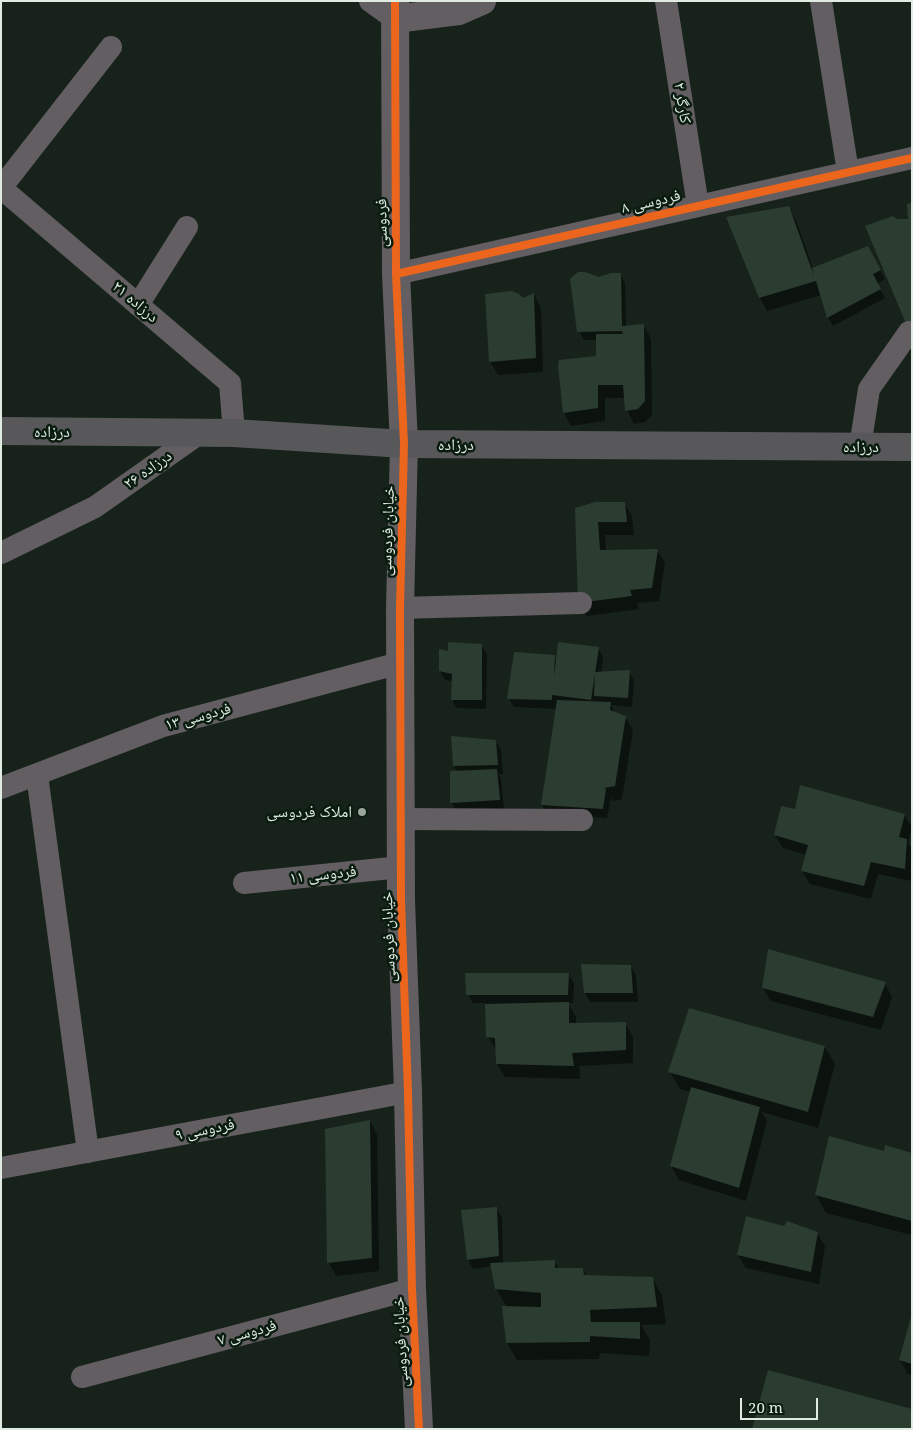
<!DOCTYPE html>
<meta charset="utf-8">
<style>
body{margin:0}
#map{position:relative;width:913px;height:1430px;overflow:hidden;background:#17221a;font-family:"Noto Serif",serif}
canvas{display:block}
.frame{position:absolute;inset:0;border:2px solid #e0ece2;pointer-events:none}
.scale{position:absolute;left:740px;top:1398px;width:78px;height:22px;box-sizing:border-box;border:2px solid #e0ece2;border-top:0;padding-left:6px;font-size:15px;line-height:18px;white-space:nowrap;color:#e0ece2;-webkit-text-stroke:4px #091c0f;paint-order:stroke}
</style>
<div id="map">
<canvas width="913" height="1430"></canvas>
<div class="frame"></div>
<div class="scale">20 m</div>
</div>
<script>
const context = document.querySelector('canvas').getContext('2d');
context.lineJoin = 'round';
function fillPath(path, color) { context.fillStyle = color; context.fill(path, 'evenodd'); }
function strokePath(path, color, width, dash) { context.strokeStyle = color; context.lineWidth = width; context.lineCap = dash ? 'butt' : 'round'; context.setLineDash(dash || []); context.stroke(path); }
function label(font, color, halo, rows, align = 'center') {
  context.font = font + ' "Noto Serif","Noto Naskh Arabic",serif'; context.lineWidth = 5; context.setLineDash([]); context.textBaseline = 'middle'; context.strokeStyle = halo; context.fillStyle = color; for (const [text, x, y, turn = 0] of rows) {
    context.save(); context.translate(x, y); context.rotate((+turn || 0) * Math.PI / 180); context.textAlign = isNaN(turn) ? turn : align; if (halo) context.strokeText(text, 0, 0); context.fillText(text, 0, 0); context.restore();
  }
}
fillPath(new Path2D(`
 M788,207L796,220L813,269L873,256L885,279L877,284L885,298L833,326L828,317L821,295L767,311L760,298L728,218Z
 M620,274L625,283L626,327L644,326L651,339L652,415L645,422L634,424L627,410L626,398H605V421L571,426L564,413L559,366L598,357V340H584L579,331L599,278Z
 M534,295L541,308L543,372L498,375L490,362L523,299Z
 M624,503L632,516L634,535H605L606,551L657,550L665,563L659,601L637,603L639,609L587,616L579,603L576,509Z
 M481,645L487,654L486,709L457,708L452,700L453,681L445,680L440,671Z
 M598,648L603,657L601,673L629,671L634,680L632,707L611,705L616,714L625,717L633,730L622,799L613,801L611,797L607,818L547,814L542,805L557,709L514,707L509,699L554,657L557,661Z
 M452,737L496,741L501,750L503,774H499L501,779L504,809L456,811L451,802L457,772L454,766Z
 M796,811L904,815L912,827L908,843L912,849V881L878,874L871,899L810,884L802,871L807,855L783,848L775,835Z
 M630,966L636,975L638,1002H590L585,993Z
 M569,975L574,983L573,1003H568L576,1017V1024L625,1023L633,1037V1063L579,1066L580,1079L505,1077L497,1064L496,1050L488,1036L486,1003H473L468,994Z
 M885,984L892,997L881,1030L771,1001L763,988Z
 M825,1047L835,1064L818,1128L762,1112L767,1121L746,1201L679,1180L671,1166L691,1092L680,1089L670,1072Z
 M370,1121L377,1135L379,1271L336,1276L329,1263L326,1130Z
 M885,1153L912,1154V1235L826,1213L816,1195Z
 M496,1208L502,1217L503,1264L554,1261L559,1269H583L587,1276L652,1278L662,1295L666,1324L641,1325L650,1340L649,1356L600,1353L599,1359L517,1360L507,1343V1307L496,1289L492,1266L473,1269L468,1260L462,1211Z
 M785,1227L817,1233L825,1246L819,1284L746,1268L738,1255Z
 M912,1320V1375L908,1374L900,1360Z`), '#0007');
fillPath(new Path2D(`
 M912,203V323L907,326L865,226L893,216L897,219H908L907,204Z
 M789,206L814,276L812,268L868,246L881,270L873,274L881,289L827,318L816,281L759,298L726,217Z
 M578,272H585L599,277L611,273H621L622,326L644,324L645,401L638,409L625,411L623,385H598V408L563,413L558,366L559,360L596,356V334H623L622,331L577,332L570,279Z
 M512,291L519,294L523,298L534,293L536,358L489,362L485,294Z
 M595,502H625L627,522H598L600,550L658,549L652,588L630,590L632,596L578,603L575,508Z
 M448,642L482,644V700H451L452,674L439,671V649L448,651Z
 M558,642L599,647L591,700L552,695V700L507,699L514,652L555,655L554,677Z
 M630,670L628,698L594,696L595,672Z
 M557,700L611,702L610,710L626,716L615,786L604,788L606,789L603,809L541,805Z
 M451,736L496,740L498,765L453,766Z
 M497,769L500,800L450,803V771Z
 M800,785L905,814L899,837L907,839L905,869L871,862L864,886L801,871L808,845L774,835L781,806L795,809Z
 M768,949L886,982L873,1017L762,988Z
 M581,964L631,965L633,993H584Z
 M465,973H569L568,995H466Z
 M569,1002V1023L626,1022V1050L572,1053L574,1066L496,1064L495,1038L486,1037L485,1004Z
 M689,1008L825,1046L808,1112L668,1072Z
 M691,1087L760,1107L739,1188L670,1166Z
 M370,1120L372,1258L327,1263L325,1129Z
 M829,1136L884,1151L885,1145L912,1153V1221L815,1195Z
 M497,1207L499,1256L467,1260L461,1210Z
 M746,1216L784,1226L787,1221L818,1232L811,1272L737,1255Z
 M555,1260V1268H583L584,1275L653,1277L657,1307L590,1310L591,1322H640V1339L590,1336V1342L506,1343L502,1306L541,1307V1293L495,1289L490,1263Z
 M911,1317H912V1364L899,1360Z
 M768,1370L912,1409V1429H752Z`), '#2b3c31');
strokePath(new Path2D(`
 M370,1L395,19
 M666,1L698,206
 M821,1L848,172
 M1,188L230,383L234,433
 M1,188L111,47
 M396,274L912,158
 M138,305L187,227
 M860,447L869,389L909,332
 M1,553L95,507L200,433
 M400,608L581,603
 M37,775L88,1152
 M1,788L163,726L400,663
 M400,819L582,820
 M244,883L401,867
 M1,1168L408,1092
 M82,1377L412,1289`), '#625e62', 22);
strokePath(new Path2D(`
 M395,1L396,274L404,444L400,608L401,900L408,1092L412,1289L419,1429
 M395,19L459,11L482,1`), '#625e62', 28);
strokePath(new Path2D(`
 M1,431L234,433L404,444L912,447`), '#58575a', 28);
strokePath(new Path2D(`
 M395,1L396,274L404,444L400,608L401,900L408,1092L412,1289L419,1429
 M396,274L912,158`), '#eb651d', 8);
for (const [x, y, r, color] of [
 [362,812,5,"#9aa59c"]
]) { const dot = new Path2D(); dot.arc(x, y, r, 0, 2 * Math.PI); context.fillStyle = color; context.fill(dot); strokePath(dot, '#091c0f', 2); }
label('16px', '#e0ece2', '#091c0f', [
 ["کارگر ۲",682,103,81],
 ["فردوسی ۸",651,202,-13],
 ["فردوسی",382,223,-91],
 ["درزاده ۲۱",135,302,40],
 ["درزاده",52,432],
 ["درزاده",456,445],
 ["درزاده",861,447],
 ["درزاده ۲۶",148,470,-35],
 ["خیابان فردوسی",388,531,-88],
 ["فردوسی ۱۳",198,717,-15],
 ["فردوسی ۱۱",323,875,-6],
 ["خیابان فردوسی",389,937,-92],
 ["فردوسی ۹",205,1130,-11],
 ["فردوسی ۷",247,1333,-15],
 ["خیابان فردوسی",401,1342,-93]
]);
label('16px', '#e0ece2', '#091c0f', [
 ["املاک فردوسی",352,812]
], 'right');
</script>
